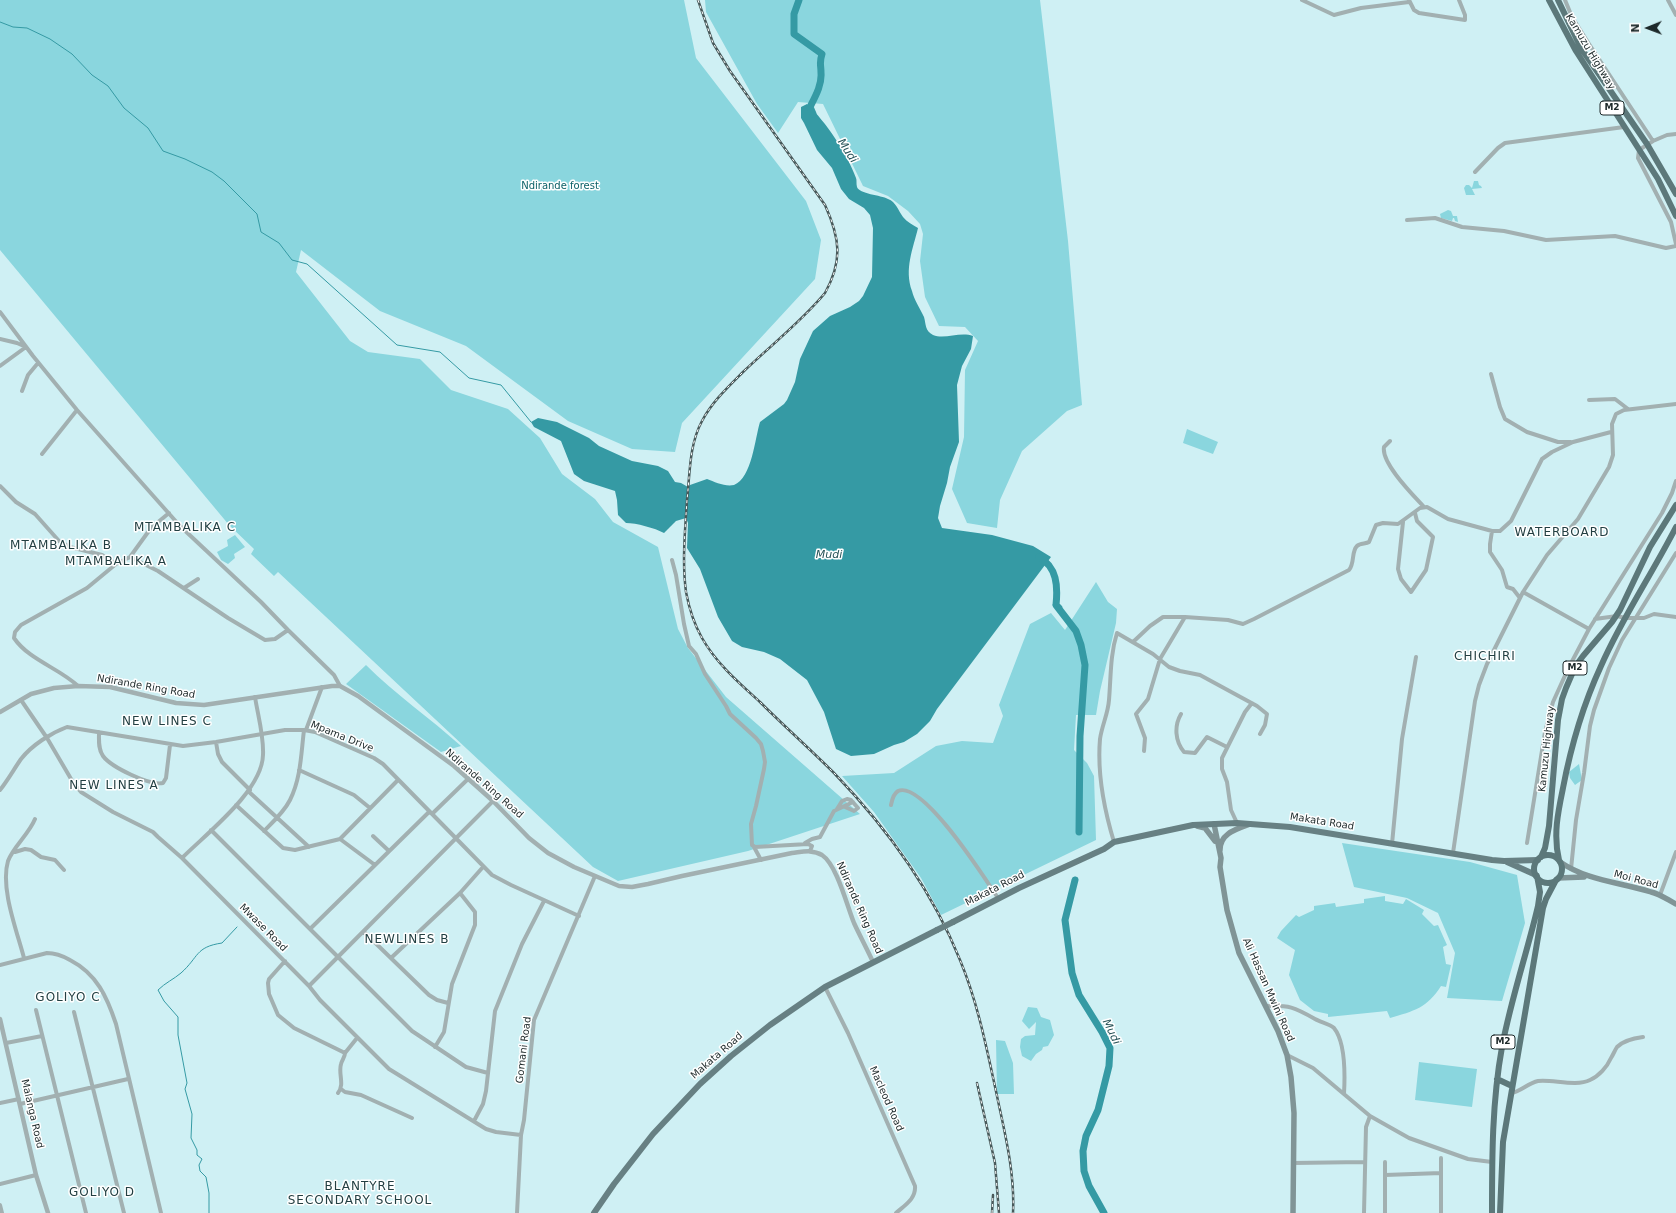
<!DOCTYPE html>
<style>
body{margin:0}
#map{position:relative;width:1676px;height:1213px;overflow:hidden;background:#cff0f4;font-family:"DejaVu Sans",sans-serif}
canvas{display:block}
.north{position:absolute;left:1628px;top:8px;width:40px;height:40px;-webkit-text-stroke:3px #fff;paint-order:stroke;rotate:269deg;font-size:11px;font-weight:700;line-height:16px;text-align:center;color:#1d292a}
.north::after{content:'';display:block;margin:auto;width:14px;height:18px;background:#1d292a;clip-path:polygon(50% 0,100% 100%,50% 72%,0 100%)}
</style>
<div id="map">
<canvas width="1676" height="1213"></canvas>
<div class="north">N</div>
</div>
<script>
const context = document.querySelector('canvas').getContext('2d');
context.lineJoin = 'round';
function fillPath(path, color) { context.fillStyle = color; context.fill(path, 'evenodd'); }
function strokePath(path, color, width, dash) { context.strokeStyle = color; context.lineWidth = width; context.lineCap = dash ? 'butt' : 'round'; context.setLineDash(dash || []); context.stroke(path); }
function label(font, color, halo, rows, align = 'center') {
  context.font = font + ' "DejaVu Sans",sans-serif'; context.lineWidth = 3; context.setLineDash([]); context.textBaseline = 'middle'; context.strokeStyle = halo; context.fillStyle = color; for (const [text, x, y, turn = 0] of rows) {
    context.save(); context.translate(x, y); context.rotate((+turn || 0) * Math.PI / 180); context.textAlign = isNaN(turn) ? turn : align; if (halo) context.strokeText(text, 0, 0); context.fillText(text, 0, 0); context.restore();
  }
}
fillPath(new Path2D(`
 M0,0H684L696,58L806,201L821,240L815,279L682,423L675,452L632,449L568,421L466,346L380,311L301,250L296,272L350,341L368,352L420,359L451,390L508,409L540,438L562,474L595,499L613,522L658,547L678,629L688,648L726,697L860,814L748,851L618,881L593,867L278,572L274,576L251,554L254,549L229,525L0,250Z
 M705,0H1040L1068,241L1082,405L1067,411L1022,451L1000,500L997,528L967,523L952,489L964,437L965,370L978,341L965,327L939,326L925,297L920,261L923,234L920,224L908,211L888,196L863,186L823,104L798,102L778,133L757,104L706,12Z
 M1474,181H1478L1479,185L1481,186L1482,188L1472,189L1475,195H1466L1464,188L1466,185H1469L1472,188Z
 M1448,210L1451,211L1453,216H1457L1458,222L1455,221L1454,218H1453L1452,221L1441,218L1440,214Z
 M1187,429L1218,442L1213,454L1183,443Z
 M235,535L245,547L234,554L235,558L228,564L221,560L217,552L228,546L227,540Z
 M1096,582L1108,602L1117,609L1116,623L1100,691L1096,715H1076L1074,750L1087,763L1094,776L1096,840L941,915L921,878L874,812L842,776L894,773L936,746L962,741L993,743L1003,716L999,705L1030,624L1051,613L1065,630Z
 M366,665C395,694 430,718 461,746L441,752L346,684Z
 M1579,764L1582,780L1575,785L1570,778L1569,772Z
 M1342,843L1470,862L1517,875L1525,923L1502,1001L1447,998L1455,953L1438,913L1407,898L1354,887Z
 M1385,896V901L1403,904L1406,899L1424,910L1422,914L1434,926L1438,925L1447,945L1443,947L1446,964L1451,965L1446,987L1441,986C1427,1008 1414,1011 1390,1018L1387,1011L1328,1017V1014L1314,1011L1300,1000L1289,975L1295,950L1277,938L1281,931L1296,915L1299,917L1314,910V906L1335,903L1336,907L1364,903V899Z
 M1028,1007L1037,1008L1041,1017L1050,1020L1054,1035L1048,1046L1043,1047L1042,1050L1036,1054L1031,1061L1022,1056L1020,1047L1021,1039L1025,1036L1035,1035L1036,1022L1029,1029L1022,1021Z
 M996,1040L1005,1041L1013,1063L1014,1094H997Z
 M1419,1062L1477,1069L1472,1107L1415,1100Z`), '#8ad6de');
fillPath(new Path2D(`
 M807,104C826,122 847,153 856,178C857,180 856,184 857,187C859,194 881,195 888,199C896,202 898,210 903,217C907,222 913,225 918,228C913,249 904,269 912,291C914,300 920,308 924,317C926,324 925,331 933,335C945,340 960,331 973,336L971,349L962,366L957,385L959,442L950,467L947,483L940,506L938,518L942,528L992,535L1033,546L1051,557L937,709L930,721L917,734L904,742L894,745L874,754L851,756L836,749L824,712L807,680L780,659L764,652L742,647L732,641L718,617L700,569L687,548L688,523L686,518L676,521L664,533C655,528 636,523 626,523L618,515L617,500L615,491L584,481L574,474L561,441L534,427L531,422L538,418L557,422L589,438L599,446L632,461L658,466L668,471L675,482L681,483L688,487L690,485L707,479C715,482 725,487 734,485C752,478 755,438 760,422L784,404L787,400L795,382L800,359L813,331L830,316L850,307L859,301L863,296L872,277L873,228L870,215L864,208L849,199L841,189L832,168L817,150L804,123L801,118V107Z`), '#359aa4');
strokePath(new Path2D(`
 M0,22L13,27L27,28L50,39L72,54L92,75L108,86L124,108L148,128L163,151L185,159L212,172L224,181L257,214L261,232L279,243L292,260L307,264L397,345L440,352L469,378L501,385L531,422
 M209,1213V1193L206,1177L200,1171L199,1165L202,1159L197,1155V1150L191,1138L192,1114L185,1089L187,1083L178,1035V1017L164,1001L158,990C165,983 174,979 181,973C199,957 195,947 222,943L237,927`), '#359aa4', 1);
strokePath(new Path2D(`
 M799,0L794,14V34L822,54C819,63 821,64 821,73C822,85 815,97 810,107L813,114
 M1039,557C1057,567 1058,586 1056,605L1059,608
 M1056,605L1076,631L1081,645L1085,665L1080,736L1079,832
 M1075,880L1065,920L1072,973L1079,995L1102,1032L1110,1048L1109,1066L1098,1110L1086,1136L1083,1151L1084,1171L1089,1186L1104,1213`), '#359aa4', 7);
strokePath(new Path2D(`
 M1302,0L1334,15L1361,8L1409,2
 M1409,0L1414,10L1419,13L1465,20V15L1459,0
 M1565,0L1572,17L1589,44L1653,141L1639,150L1638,158L1671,222L1676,244
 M1668,0L1676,15
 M1653,141L1667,135L1676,134
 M1475,172L1498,148L1505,143L1624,127
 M1407,220L1435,218L1462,227L1504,231L1546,240L1615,236L1666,248L1676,246
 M0,312L33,356L77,410L180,526L261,602L288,630L334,675L340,686
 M0,339L17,343L26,347L0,366
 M1491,374L1500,407L1505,419L1527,432L1558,442H1571
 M22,391L28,375L38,363
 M1589,400L1615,399L1628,409
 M1390,441L1384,447C1381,463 1413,495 1424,507
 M42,454L77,410
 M0,486L16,502L35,514L59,541L70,547L102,555L116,564
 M1403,522L1398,569L1401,579L1411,592L1426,570L1433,537L1417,521L1415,513
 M1492,531L1490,544V552L1502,570L1507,587L1513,589L1520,598
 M130,557L158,571L228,618L265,640L275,639L288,630
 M672,560L676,575L684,624L689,646L696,654L705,674L726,706L730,714L756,738L761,744L763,751L765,762L764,769L756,806L751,824L752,845L755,847L808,844L812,846L810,851
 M184,588L198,579
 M1523,592L1589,629
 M1595,619L1617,616L1625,618H1644L1654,614L1676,617
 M1133,642L1150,626L1163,617H1185
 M78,686C59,668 29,660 14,638L15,632L21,625L87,588L116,564L130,557L151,528L169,513
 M21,700L47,738L74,784L81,792L113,812L153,832L158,837L182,858L309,986L320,1000L389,1069L486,1129L496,1132L521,1135
 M1181,714C1174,726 1175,741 1184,752L1195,753L1207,737L1227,747
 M306,730L322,687
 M99,732C99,740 98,749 103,756C111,767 150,786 163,783L166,778L170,745
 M216,742L218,754L222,762L250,790
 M1144,751L1145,738L1136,714L1148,699L1160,659L1185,617L1228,620L1243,624L1254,619L1349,570C1355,563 1351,552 1357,546C1360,543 1366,544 1369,542L1376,525L1383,523L1398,524L1420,508L1427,507L1448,519L1492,531H1500L1511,521L1542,459L1552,452L1573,442L1611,432
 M299,770L354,795L370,808
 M0,790C8,780 14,769 21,759C32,745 51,733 67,727L183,746L216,742L285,730H304L315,732L374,758L383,764L492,875L511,885L579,916
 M248,791L309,847
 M236,805L283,848L295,850L340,839L398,780
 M891,805C892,800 893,794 898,791C923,780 985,879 998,898
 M837,809L842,801L847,799L851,800L858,808L854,811L845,807
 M432,814L468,779
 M1237,823L1231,810L1227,782L1222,769V758L1245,712L1252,703
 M211,830L412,1031L466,1067L488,1073
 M264,831C273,822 284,812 290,800C301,778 301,754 304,730
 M373,836L389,851
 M340,839L375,865
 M1114,842C1104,809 1097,774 1100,739C1102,725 1108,714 1109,700C1111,677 1110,655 1117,633L1153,654L1169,667L1180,671L1200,675L1257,706L1267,714L1265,725L1260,734
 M805,843L812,839L820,837L834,811L853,802
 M1527,843L1545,732L1553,702L1568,669L1589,629L1662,513L1672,493L1676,481
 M1392,844L1402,739L1416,657
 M754,847L761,860
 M15,852L25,849L31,850L41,857L55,860L64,870
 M1453,853L1475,701L1479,685L1487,664L1523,592L1547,555L1578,519L1609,467L1613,455L1612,424L1616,414L1624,410L1676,404
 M182,858C207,833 262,791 263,755C264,736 258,716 255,697
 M1571,869L1576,820L1584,773L1590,726L1594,710L1609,668L1622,640L1676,553
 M1660,895L1676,852
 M310,929L429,812
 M364,932L429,995L437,1000L448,1003
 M24,958C17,931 0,888 8,861C13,847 29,834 35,819
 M391,958L460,893L483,867
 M285,961L269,979L268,983L269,994L278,1015L294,1028L345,1053L357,1038
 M0,965L47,953C56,953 63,956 70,960C97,974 107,997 116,1024L161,1213
 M309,986L493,801
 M825,987L848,1033L915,1186C916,1199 905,1205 896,1213
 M1266,1006C1289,1005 1294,1007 1315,1019C1320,1022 1330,1024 1334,1028C1346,1043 1345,1076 1344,1094
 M36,1010L86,1213
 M74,1012L124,1213
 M6,1043L42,1036
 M435,1047L444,1032L452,984L475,925V912L460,893
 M1287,1055L1313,1068L1370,1116L1409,1138L1468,1159L1492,1162
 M341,1089L345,1092L361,1095L412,1118
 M338,1093C345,1084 338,1074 341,1064C342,1060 345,1057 345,1053
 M1511,1093C1520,1092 1528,1083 1538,1081C1552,1079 1576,1087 1590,1080C1599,1076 1607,1067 1611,1058C1613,1055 1615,1050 1617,1047C1623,1041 1635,1038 1643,1037
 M0,1103L19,1099
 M20,1104L128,1079
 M474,1121L483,1104L486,1091L495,1011L522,944L544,901
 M1441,1158V1213
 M1293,1163L1364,1162
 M1385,1175L1441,1173
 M0,1184L36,1175
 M0,1205L2,1213
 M517,1213L521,1135L524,1120L534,1020L595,876
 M1364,1213L1366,1127L1370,1116
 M1385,1213V1162`), '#a2b0b1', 4);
strokePath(new Path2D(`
 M0,712L31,694L54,688L78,686L110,687L176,703L204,705L332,686H340L358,696L454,766L493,801L529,838L548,853L574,867L619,886L632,887L648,884L682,876L792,853C802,852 812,849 822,855C837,865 847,906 854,923C860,936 867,949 873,962
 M0,1019L36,1175L48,1213`), '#a2b0b1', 4.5);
strokePath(new Path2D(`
 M1214,824L1221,858L1220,867L1227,910L1239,953L1278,1031L1287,1055L1291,1077L1294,1113L1293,1213
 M1197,826L1205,828L1215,841
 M1220,850C1220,833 1237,829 1250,824
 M1560,862C1588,881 1619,882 1651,892C1660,894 1668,900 1676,904
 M1558,878L1584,877`), '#809496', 5.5);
strokePath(new Path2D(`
 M1507,862L1536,875
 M953,922L1019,888L1104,849L1114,842L1193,825L1237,823L1290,827L1492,860L1504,861L1538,860
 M594,1213L614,1184L653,1134L700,1084L731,1056L770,1025L825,987L937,930`), '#678083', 6);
strokePath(new Path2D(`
 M1549,0L1576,51L1658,179L1676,216
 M1558,0L1581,48L1647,144L1676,194
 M1534 869a14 14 0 1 1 28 0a14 14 0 1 1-28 0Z
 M1541,857L1545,848L1549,826L1558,720L1562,699L1566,688L1575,667L1583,656L1612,622L1620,610L1650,547L1676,505
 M1559,860C1553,835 1558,812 1563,788C1571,746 1583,705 1601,666C1622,618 1652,574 1676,527
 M1497,1079L1512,1086
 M1492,1213C1492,1157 1492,1102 1502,1047C1511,999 1527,953 1538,906L1540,892L1537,876
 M1500,1213L1503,1142L1543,908L1546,899L1556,880`), '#5c787a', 6);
const rail = new Path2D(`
 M698,0L713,43L730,71L825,205C840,238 843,261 825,293C801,322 770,346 743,372C728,387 712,402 702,421C689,445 690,474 687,500C685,531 682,562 686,592C689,608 694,624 702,638C716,663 739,683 760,702C784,726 810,749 834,773C886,827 932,890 960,960C978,1003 987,1050 997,1096C1005,1134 1015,1173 1013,1213
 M977,1083L995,1163L999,1213
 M992,1213L993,1195`);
strokePath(rail, '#48595a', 2.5);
strokePath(rail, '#fff', 1, [3]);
strokePath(new Path2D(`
 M937,930L953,922`), '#678083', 6);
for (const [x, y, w] of [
 [1612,108,24],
 [1575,668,24],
 [1503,1042,24]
]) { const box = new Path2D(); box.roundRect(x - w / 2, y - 7, w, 14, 3); context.fillStyle = '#fff'; context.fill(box); strokePath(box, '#1d292a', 1); }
label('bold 9px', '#1d292a', null, [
 ["M2",1612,108],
 ["M2",1575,668],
 ["M2",1503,1042]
]);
label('10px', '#1d292a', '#fff', [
 ["Kamuzu Highway",1590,52,59],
 ["Ndirande Ring Road",146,687,10],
 ["Mpama Drive",342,737,22],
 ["Kamuzu Highway",1547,749,-84],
 ["Ndirande Ring Road",484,784,41],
 ["Makata Road",1322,822,9],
 ["Moi Road",1636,880,15],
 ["Makata Road",995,889,-27],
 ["Ndirande Ring Road",859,908,66],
 ["Mwase Road",263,928,45],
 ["Ali Hassan Mwini Road",1268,990,66],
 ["Gomani Road",524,1050,-83],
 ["Makata Road",717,1056,-41],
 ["Macleod Road",886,1099,66],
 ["Malanga Road",32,1114,77]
]);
label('10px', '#0b6067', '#fff', [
 ["Ndirande forest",560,186]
]);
label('italic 11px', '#275358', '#fff', [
 ["Mudi",847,151,57],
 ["Mudi",829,555],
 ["Mudi",1111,1032,64]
]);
context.letterSpacing = '1px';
label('12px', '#223f42', '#fff', [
 ["MTAMBALIKA C",185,528],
 ["WATERBOARD",1562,533],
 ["MTAMBALIKA B",61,546],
 ["MTAMBALIKA A",116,562],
 ["CHICHIRI",1485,657],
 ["NEW LINES C",167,722],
 ["NEW LINES A",114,786],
 ["NEWLINES B",407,940],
 ["GOLIYO C",68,998],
 ["BLANTYRE",360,1187],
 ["SECONDARY SCHOOL",360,1201],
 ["GOLIYO D",102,1193]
]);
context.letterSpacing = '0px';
</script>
